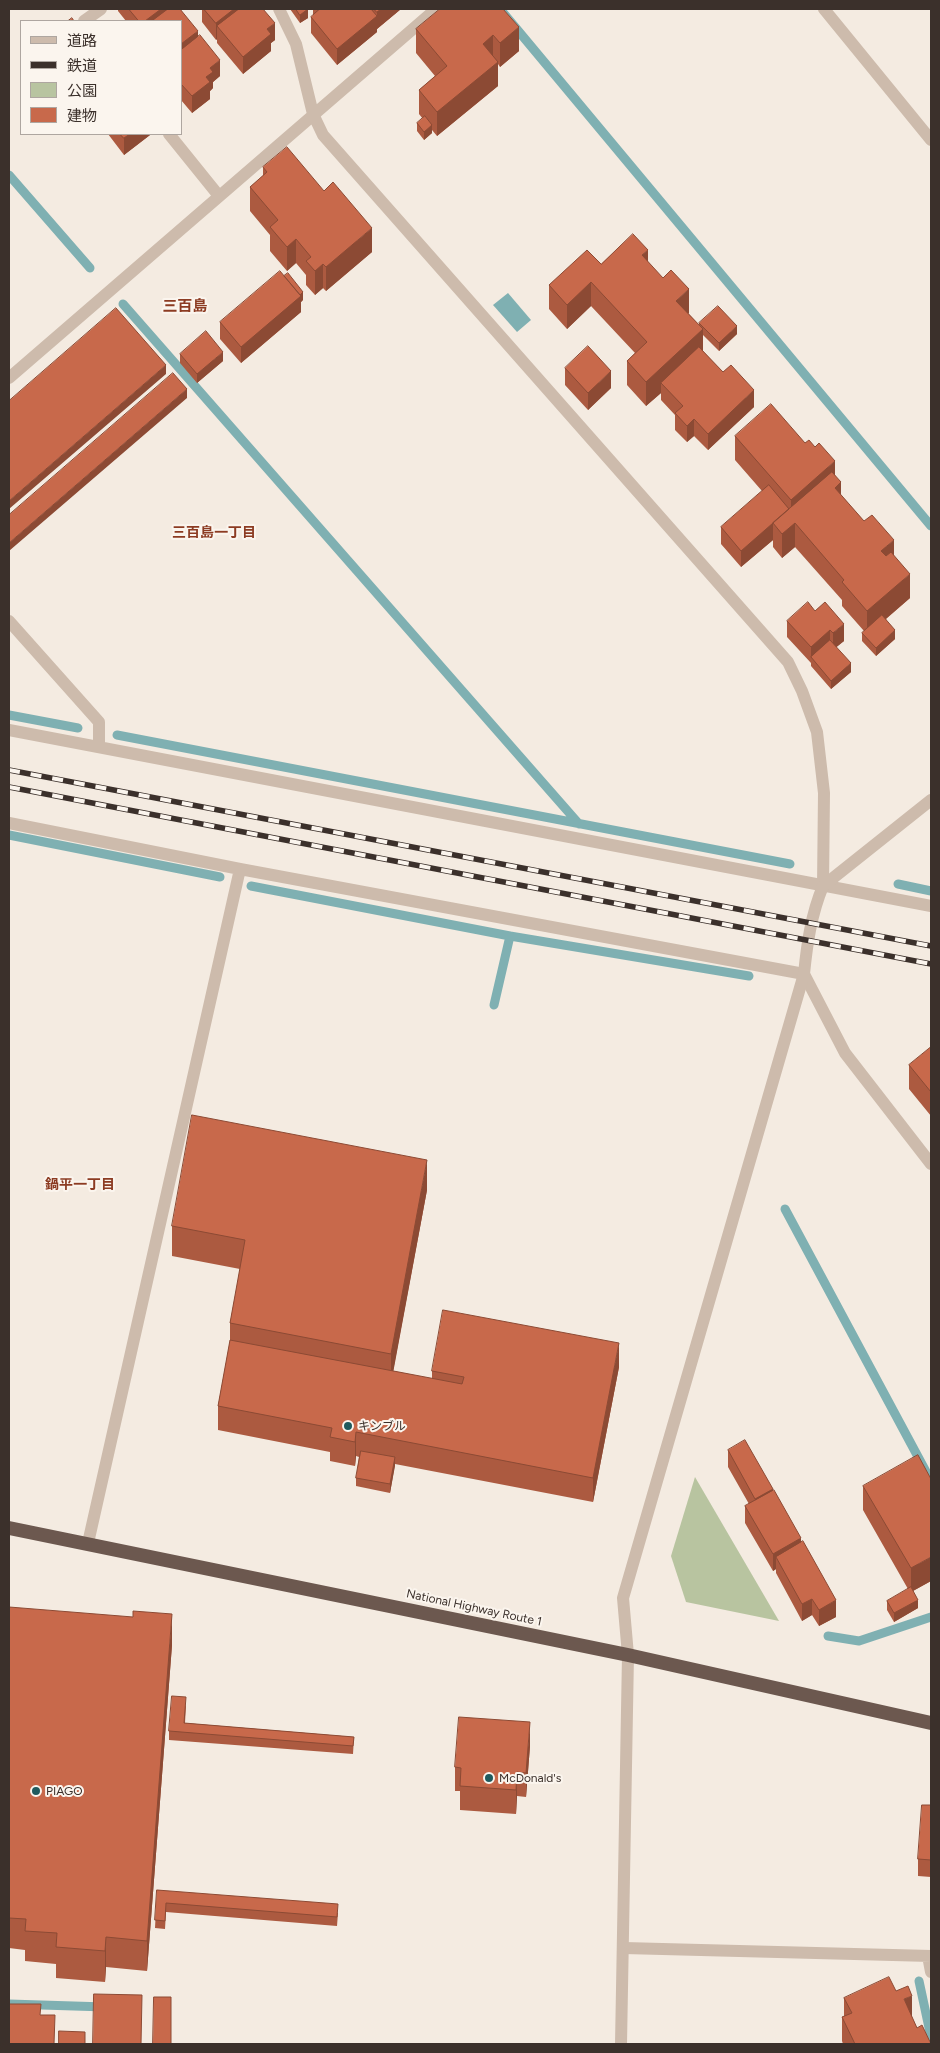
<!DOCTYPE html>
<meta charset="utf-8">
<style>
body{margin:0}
#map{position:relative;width:940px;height:2053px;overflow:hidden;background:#f4ebe1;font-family:Figtree,"Noto Sans JP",sans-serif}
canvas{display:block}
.frame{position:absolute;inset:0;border:10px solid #3b302b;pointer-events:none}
.legend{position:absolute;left:20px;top:20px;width:162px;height:115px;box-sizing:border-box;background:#fbf5ee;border:1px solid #aea6a0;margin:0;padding:6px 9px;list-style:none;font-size:15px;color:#3b302b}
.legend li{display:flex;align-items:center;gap:10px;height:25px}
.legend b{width:25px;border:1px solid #aea6a0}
</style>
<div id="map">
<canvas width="940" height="2053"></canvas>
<div class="frame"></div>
<ul class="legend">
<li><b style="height:6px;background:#cdbbac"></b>道路</li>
<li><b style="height:6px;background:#3b302b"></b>鉄道</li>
<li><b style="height:14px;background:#b8c4a0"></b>公園</li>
<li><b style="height:14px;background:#c8694b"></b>建物</li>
</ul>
</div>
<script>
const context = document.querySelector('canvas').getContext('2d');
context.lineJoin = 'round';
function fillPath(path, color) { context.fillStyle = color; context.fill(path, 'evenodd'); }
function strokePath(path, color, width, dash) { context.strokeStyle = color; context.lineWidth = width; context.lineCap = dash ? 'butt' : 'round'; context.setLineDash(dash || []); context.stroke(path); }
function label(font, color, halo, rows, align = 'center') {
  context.font = font + ' Figtree,"Noto Sans JP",sans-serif'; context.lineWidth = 4; context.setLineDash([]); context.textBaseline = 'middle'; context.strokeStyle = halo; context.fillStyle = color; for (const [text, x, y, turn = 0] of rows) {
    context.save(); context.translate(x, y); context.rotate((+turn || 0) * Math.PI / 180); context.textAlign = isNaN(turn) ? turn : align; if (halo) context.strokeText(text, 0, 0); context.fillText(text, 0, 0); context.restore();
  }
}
fillPath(new Path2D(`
 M695,1477L779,1621L686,1602L671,1556Z`), '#b8c4a0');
fillPath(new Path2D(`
 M508,293L531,320L517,332L493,305Z`), '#7fb0b2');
strokePath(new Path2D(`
 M500,9L931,526
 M9,175L90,268
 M123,304L579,824
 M9,715L78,728
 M117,735L790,864
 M9,835L220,877
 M898,884L931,891
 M251,886L510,936L749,976
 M494,1005L510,936
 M785,1209L931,1481
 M828,1636L859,1641L931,1617
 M919,1981L931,2037
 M9,2004L106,2007`), '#7fb0b2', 9);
strokePath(new Path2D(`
 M279,9L296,44L313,114L323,135L788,662L802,691L817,732L824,793L823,886
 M824,9L931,140
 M84,21L101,9
 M169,134L219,196
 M9,378L436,9
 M9,621L99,722V746
 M9,730L931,906
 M9,823L240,869L804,974L845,1053L931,1164
 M88,1543L240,869
 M624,1948L931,1956
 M928,1956L931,1972`), '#cdbbac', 12);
strokePath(new Path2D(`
 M621,2044L628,1655L623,1598L804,974C807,944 811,915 823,886L931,800`), '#cdbbac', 12);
strokePath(new Path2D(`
 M9,1528L628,1655L931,1723`), '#6c584f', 14);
const rail = new Path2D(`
 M9,770L931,946
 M9,787L931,964`);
strokePath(rail, '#3b302b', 5.5);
strokePath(rail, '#fbf5ee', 4, [11]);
fillPath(new Path2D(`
 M118,9H180L198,37L220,76L213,82V88L210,91V99L192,113L181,100V21H126L118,11Z
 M202,9H263L275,40L271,43V51L243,74L217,43V39L216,40L202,22Z
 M290,9H308V18L300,23Z
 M313,9H401L377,29V32L337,65L311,33V17L313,16Z
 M503,9L519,51L500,67L498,64V86L437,136L432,130V133L424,140L417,131V123L423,119L419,114V90L435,76L416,53V29Z
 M108,134H150V135L124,155Z
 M263,167L372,252L326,291L323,288L315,295L306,285V275L296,263L287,271L270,251V235L250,211V187L263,176Z
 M648,262L689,313H688L699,325V323L737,334L719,351L703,335V351L754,407L708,450L694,436L687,442L675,430V415L661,400V393L646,406L627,385V361L635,353L591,306L567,329L549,309V285L601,264Z
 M303,300L301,302V312L241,363L220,339V322Z
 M180,354L223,361L197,383L180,363Z
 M565,368L611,388L588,410L565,385Z
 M735,436L805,443L835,475L841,495L894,556L910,598L886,619L895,639L876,656L862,641V633L864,631L842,606V600L795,547L782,558L773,547V540L741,567L721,544V527L762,491L735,460Z
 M815,611L844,641L836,647L851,672L831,689L811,666V663L787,637V621Z
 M931,1047V1116L909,1089V1065Z
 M427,1190L393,1371L432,1379V1371L619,1367L593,1502L395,1464L390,1493L356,1486V1478L359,1457L356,1456L355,1466L330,1461V1452L218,1430V1406L230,1341V1323L240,1269L172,1256V1226Z
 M728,1450L773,1491L801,1542L836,1617L819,1626L812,1615L802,1621L776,1573V1569L773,1571L745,1523V1506L749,1504L728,1467Z
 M863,1486L931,1581L913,1591L918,1608L894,1622L887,1610V1601L908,1589L863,1510Z
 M9,1607L172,1645L147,1971L106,1967L105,1982L56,1978V1964L25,1961V1950L9,1948Z
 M186,1705L185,1723L354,1737L353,1754L169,1740V1731Z
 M530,1746L526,1797L517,1796L516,1814L460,1810V1791H455V1767Z
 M931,1805V1877L918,1876V1859Z
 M157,1890L338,1913L337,1926L166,1912L165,1929L155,1928Z
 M896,1991L912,2017L917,2028L931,2044H843L842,2041V2017L844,2016V1998Z`), '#ac5a40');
fillPath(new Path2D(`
 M161,9H173L166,21H145Z
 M232,9H242L217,26V39L216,40V23Z
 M308,9V18L300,23V15Z
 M381,9H401L377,29V32L337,65V49L377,16V12Z
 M275,23V40L271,43V51L243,74V57L267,29Z
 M519,27V51L500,67V43Z
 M198,31V47L181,61V44Z
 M493,35V59L483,44Z
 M220,60V76L213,82V88L210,91V99L192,113V96L206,77L210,68Z
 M498,62V86L437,136V112Z
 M432,125V133L424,140V132Z
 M130,134H150V135L124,155V138Z
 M372,228V252L326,291V267Z
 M296,239V263L287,271V247Z
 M648,250V274L642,255Z
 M323,264V288L315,295V271Z
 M591,282V306L567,329V305Z
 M689,289V313L676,325V301Z
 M303,292V300L301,302V312L241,363V347Z
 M737,326V334L719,351V343Z
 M703,329V353L661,383V393L646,406V382Z
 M223,352V361L197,383V374Z
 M166,365V374L9,509V501Z
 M611,371V388L588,410V393Z
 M187,389V398L9,551V543Z
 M754,390V407L708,450V434Z
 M694,419V436L687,442V426Z
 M835,461V485L791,524V500Z
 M841,482V506L835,488Z
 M789,509L773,523V540L741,567V551Z
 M795,523V547L782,558V534Z
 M894,540V564L881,575V551Z
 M910,574V598L867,635V611Z
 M844,624V641L833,650V633Z
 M830,630V646L811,657V647Z
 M895,630V639L876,656V648Z
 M851,663V672L831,689V681Z
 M427,1160V1190L391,1384V1354Z
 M619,1343V1367L593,1502V1478Z
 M356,1432V1456L355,1466V1442Z
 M395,1457V1466L390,1493V1484Z
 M773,1489V1506L755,1516V1499Z
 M801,1538V1555L776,1557V1569L773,1571V1554Z
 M931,1557V1581L911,1592V1568Z
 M812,1599V1615L802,1621V1604Z
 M836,1600V1617L819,1626V1610Z
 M918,1600V1608L894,1622V1613Z
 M172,1614V1645L147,1971V1941Z
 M530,1722V1746L526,1797V1773Z
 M517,1772V1796L516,1814V1790Z
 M106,1937V1967L105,1982V1951Z
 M912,1996V2020L904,1999Z`), '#8c4a34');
const building = new Path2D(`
 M129,9H161L145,21H139Z
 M168,9H180L198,31L181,44V21H152Z
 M204,9H234L216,23Z
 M239,9H263L275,23L267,29L271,34L243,57L217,26Z
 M296,9H308L300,15Z
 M320,9H371L377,16L337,49L311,17Z
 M374,9H381L377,12Z
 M440,9H503L519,27L500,43L493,35L483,44L498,62L437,112L419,90L447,66L416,29Z
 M72,18L74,21H68Z
 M200,35L220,60L210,68L213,72L206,77L210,82L192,96L181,84V50Z
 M425,116L432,125L424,132L417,123Z
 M120,134H130L124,138Z
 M287,147L324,191L333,182L372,228L326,267L323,264L315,271L306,261L311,257L296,239L287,247L270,227L278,220L250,187L267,172L263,167Z
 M633,234L648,250L642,255L663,278L671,270L689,289L676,301L703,329L646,382L627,361L647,342L591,282L567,305L549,285L587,250L601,264Z
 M280,271L301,296L241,347L220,322Z
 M288,273L303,292L300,295L284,276Z
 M718,306L737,326L719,343L699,323Z
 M116,308L166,365L9,501V401Z
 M206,331L223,352L197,374L180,354Z
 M588,346L611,371L588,393L565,368Z
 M699,347L723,372L731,365L754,390L708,434L694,419L687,426L675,413L683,406L661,383Z
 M173,373L187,389L9,543V515Z
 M771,404L805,443L809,440L815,447L819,443L835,461L791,500L735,436Z
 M832,472L841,482L835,488L864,521L872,515L894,540L881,551L886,556L891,552L910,574L867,611L842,582L844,580L795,523L782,534L773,523Z
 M769,485L789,509L741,551L721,527Z
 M808,602L815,611L825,602L844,624L833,633L830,630L811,647L787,621Z
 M882,615L895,630L876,648L862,633Z
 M830,640L851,663L831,681L811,657Z
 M931,1047V1092L909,1065Z
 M192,1115L427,1160L391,1354L230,1323L245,1240L172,1226Z
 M443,1310L619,1343L593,1478L356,1432L355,1442L330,1437L332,1428L218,1406L230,1340L462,1384L464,1377L432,1371Z
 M745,1440L773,1489L755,1499L728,1450Z
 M361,1451L395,1457L390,1484L356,1478Z
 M918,1455L931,1479V1557L911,1568L863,1486Z
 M774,1490L801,1538L773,1554L745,1506Z
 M803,1541L836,1600L819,1610L812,1599L802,1604L776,1557Z
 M911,1587L918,1600L894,1613L887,1601Z
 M9,1607L133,1617V1611L172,1614L147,1941L106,1937L105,1951L56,1947L57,1933L25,1931L26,1919L9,1918Z
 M172,1696L186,1697L184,1723L354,1737L353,1746L169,1731Z
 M459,1717L530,1722L526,1773L517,1772L516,1790L460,1786L461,1768L455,1767Z
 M922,1805H931V1860L918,1859Z
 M157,1890L338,1904L337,1917L166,1903L165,1921L155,1920Z
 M889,1977L896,1991L908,1986L912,1996L904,1999L917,2028L922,2025L931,2044H855L842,2017L852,2013L844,1998Z
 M94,1994L142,1995L141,2044H93Z
 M154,1997H171V2044H153Z
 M9,2004H41L40,2015H55L54,2044H9Z
 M59,2031L85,2032V2044H59Z`);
fillPath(building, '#c8694b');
strokePath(building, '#8c4a34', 1);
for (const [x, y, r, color] of [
 [348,1426,5,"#1f5a5e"],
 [489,1778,5,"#1f5a5e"],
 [36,1791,5,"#1f5a5e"]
]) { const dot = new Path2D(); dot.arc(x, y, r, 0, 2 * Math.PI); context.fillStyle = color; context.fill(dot); strokePath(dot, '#fbf5ee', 2); }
label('12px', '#3b302b', '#fbf5ee', [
 ["キンブル",358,1426],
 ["McDonald's",499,1778],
 ["PIAGO",46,1791]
], 'left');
label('12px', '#3b302b', '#fbf5ee', [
 ["National Highway Route 1",474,1608,12]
]);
label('bold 14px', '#8c3b22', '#fbf5ee', [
 ["三百島一丁目",214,533],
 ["鍋平一丁目",80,1185]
]);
label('bold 15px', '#8c3b22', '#fbf5ee', [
 ["三百島",185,307]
]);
</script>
